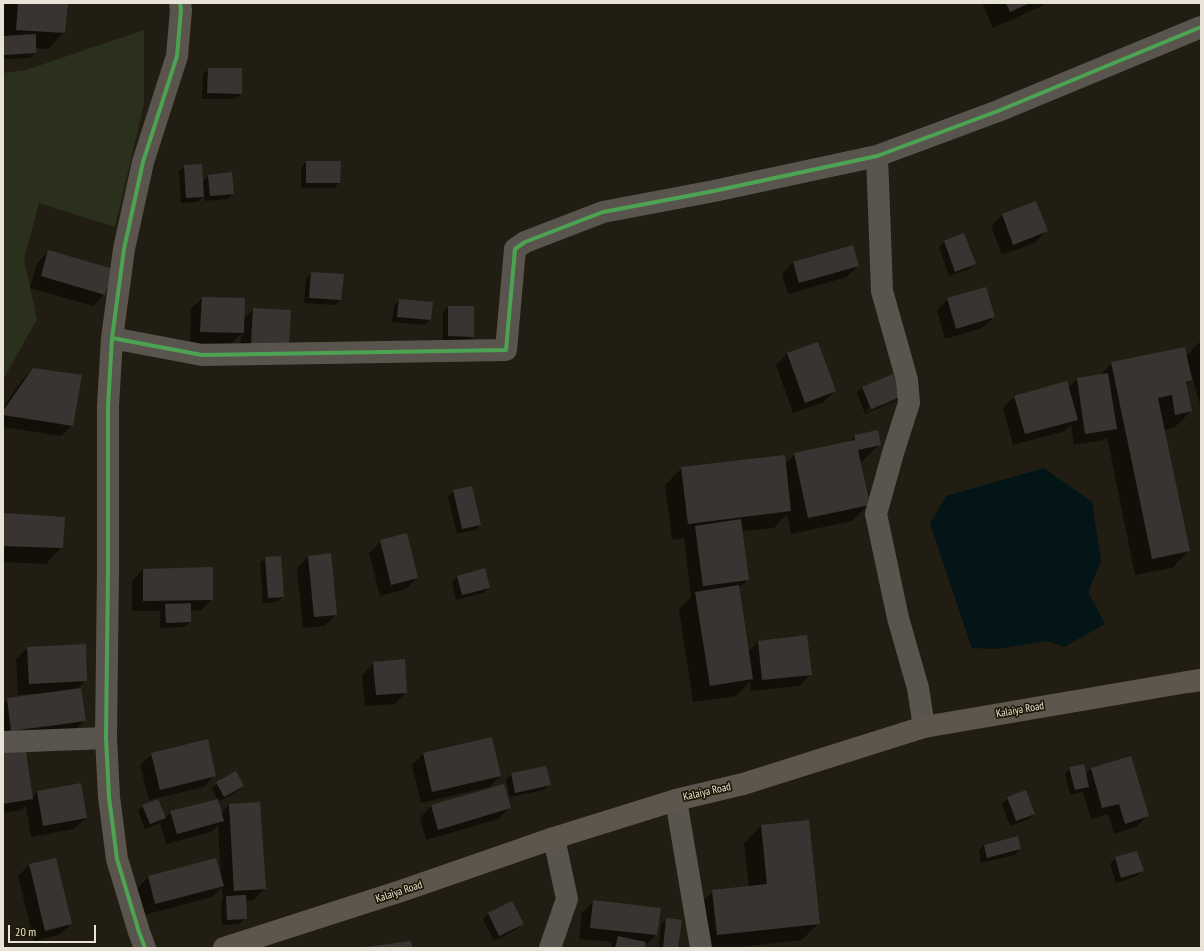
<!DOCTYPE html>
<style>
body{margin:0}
#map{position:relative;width:1204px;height:951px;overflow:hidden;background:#221d12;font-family:"PT Sans Narrow",sans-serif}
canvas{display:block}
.frame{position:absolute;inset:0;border:4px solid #e9e3d7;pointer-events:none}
.scale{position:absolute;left:8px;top:925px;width:88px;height:18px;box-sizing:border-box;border:2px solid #e9e3d7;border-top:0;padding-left:5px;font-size:12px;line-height:14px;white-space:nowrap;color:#e9e3d7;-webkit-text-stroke:3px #1e1704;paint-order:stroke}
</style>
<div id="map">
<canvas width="1204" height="951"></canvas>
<div class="frame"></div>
<div class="scale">20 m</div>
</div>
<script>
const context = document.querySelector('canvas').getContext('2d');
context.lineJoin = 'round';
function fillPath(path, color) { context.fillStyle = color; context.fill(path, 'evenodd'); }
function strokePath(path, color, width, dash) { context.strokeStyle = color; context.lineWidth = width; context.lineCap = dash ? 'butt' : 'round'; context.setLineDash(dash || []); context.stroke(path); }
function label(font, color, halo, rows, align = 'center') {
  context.font = font + ' "PT Sans Narrow",sans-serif'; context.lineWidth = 3.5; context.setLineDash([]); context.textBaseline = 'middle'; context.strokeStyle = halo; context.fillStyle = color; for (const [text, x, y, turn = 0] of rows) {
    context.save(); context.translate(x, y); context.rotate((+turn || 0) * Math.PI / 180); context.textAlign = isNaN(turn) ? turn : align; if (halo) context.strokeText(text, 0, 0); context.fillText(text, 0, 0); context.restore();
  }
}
fillPath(new Path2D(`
 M144,30V104L115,227L39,203L24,259L37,319L3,380V73L26,70Z`), '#2b301c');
fillPath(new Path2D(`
 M1044,468L1092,502L1101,561L1088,592L1105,624L1064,647L1046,641L997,649L972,648L930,524L946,496Z`), '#031517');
fillPath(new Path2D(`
 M3,3H67L64,32L48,49L35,48V53L30,58L3,59Z
 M982,3H1045L1042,6L993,28Z
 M209,69L241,94L235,99H202L203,74Z
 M306,162L339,183L334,188H301V168Z
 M185,166L203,182L208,176L233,193L228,199L205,201L204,196L198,202L181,203L179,171Z
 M1002,215L1046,231L1035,243L1002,255L991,226Z
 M944,242L974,264L969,269L949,276L939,247Z
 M49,251L104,294L93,306L30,288L37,263Z
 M793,262L858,266L847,277L788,294L782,274Z
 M311,273L341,299L335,305L304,303L306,279Z
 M202,298L244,319L253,310L277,357L240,355L241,334L232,343H190L191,309Z
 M948,299L994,317L982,328L945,339L937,310Z
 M399,300L430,320L425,325L392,322L394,306Z
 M448,307L473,336L468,342L443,341V313Z
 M1201,341V408L1191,373L1189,374L1191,380L1186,385L1191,411L1174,428L1164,430L1189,551L1172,568L1135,575L1107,437L1104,440L1074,445L1071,425L1065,431L1013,445L1003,408L1014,397L1068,388L1077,379L1099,376L1112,363L1186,356Z
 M818,343L835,390L824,402L793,413L776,365L787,354Z
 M33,369L72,425L61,436L3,427V408L22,380Z
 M862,387L901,396L896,401L865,414L857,393ZM896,397V400L866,412V410Z
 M855,436L880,444L863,461L860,462L869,504L852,521L791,534L787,514L774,528L742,531L748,580L738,589L748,652L758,642L806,636L811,674L799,686L751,691L750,681L736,696L693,702L679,609L691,597L684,538L672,540L665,485L682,468L785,464L795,454L849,442Z
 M471,487L480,525L475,530L457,534L448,497L453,491Z
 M3,514L62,547L46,564L3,562Z
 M381,541L417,578L406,589L380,596L369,553Z
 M308,557L336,614L325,626L303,628L297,568Z
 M265,558L283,597L277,602L263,603L260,563Z
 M143,569L212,599L201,610L190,611V622L185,627L160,628V611H132V581Z
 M484,570L489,588L483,593L456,600L452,582L457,577Z
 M28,648L86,680L77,690L85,721L73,732L3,741V704L8,699L34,695V694L18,695L16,659Z
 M374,663L406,692L395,704L365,706L362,675Z
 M3,749L32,797L37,792L80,784L86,818L74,829L31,837L26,805L21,810L3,813Z
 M424,753L500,776L489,787L421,803L412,765Z
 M152,754L215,775L204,787L149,800L140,765Z
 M1130,758L1147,816L1136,827L1114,834L1108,814L1091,819L1083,792L1070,795L1065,774L1070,768L1085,775L1091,769Z
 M546,767L550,784L544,790L510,797L506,780L511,774Z
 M217,783L243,786L238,791L218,802L221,814L229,805L265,889L253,900L245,901L246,918L240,924L222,925L221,903L223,901L222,887L212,897L144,915L137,889L148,877H221L218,825L211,832L166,844L160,823L145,829L138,811L143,806L165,818L171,812L218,800L212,789Z
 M503,785L510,808L498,819L426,840L420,818L431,806Z
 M1008,798L1034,814L1029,819L1010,826L1002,804Z
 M808,821L819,923L802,940L730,948H701L696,908L713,891L749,887L744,843L761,826Z
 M1017,837L1020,849L1015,855L981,863L979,851L984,845Z
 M1116,858L1142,871L1137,876L1116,883L1110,864Z
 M55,859L71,924L59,935L34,941L18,876L29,865Z
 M594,901L656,935L645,946L644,948H611L612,942L579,939L582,913Z
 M488,914L522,924L517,929L494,941L483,919Z
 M667,919L677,948H659L661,924Z`), '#0007');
fillPath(new Path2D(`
 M18,3H68L65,33L16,30Z
 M1006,3H1030L1010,12Z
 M36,34V53L3,55V36Z
 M208,68H242V94L207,93Z
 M306,161H341L340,183H306Z
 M202,164L204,197L186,198L184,165Z
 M232,172L234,194L210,196L208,175Z
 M1036,201L1048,231L1013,245L1002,214Z
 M964,233L976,264L955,272L944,241Z
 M853,245L859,266L799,283L793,262Z
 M48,250L113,269L105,295L41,276Z
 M311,272L344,274L341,300L309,298Z
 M986,287L995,317L956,329L947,298Z
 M202,297L245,298L244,333L200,332Z
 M399,299L433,302L431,320L397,317Z
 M448,306H474V337L448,336Z
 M253,308L291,310L289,346L251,344Z
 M818,342L836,391L805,403L787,353Z
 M1185,347L1192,380L1186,382L1192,411L1175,415L1172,395L1158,398L1190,551L1152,559L1111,362Z
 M33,368L82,375L73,426L3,415V411Z
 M1108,373L1117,429L1085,434L1077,378Z
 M893,374L902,396L871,409L862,387Z
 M1067,381L1078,420L1025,434L1014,396Z
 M878,430L881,445L858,450L870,505L808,518L794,453L855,440L854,435Z
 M785,455L791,511L688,524L681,467Z
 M472,486L481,525L462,529L453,490Z
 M3,513L65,517L63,548L3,546Z
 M741,519L749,580L703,586L695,526Z
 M407,533L418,578L391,585L380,540Z
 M331,553L337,615L314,617L308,556Z
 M281,556L284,597L268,598L265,557Z
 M213,567V600L143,601V569Z
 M485,568L490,588L462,595L457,576Z
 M739,585L753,679L710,686L695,592Z
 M191,603V622L166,623L165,604Z
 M807,635L812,675L762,680L758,641Z
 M86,644L87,681L29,684L27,647Z
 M405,659L407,693L376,695L373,662Z
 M81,688L86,721L11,731L7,698Z
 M492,737L501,776L432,792L423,753Z
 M208,739L216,776L160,790L151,753Z
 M25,745L33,799L3,804V748Z
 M1131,756L1149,816L1125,824L1119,804L1102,808L1091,768Z
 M1084,764L1089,787L1075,790L1069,767Z
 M546,766L551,785L515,793L511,773Z
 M236,771L244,786L224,797L216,782Z
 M81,783L87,818L43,826L37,791Z
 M504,784L511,808L438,830L431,805Z
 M1026,790L1035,814L1016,821L1007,797Z
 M158,799L166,818L150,824L142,805Z
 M218,799L224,821L177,834L170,811Z
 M260,802L266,889L234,891L229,804Z
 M809,820L820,924L717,935L712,890L767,884L761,825Z
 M1018,836L1021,849L987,858L984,845Z
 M1137,851L1144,871L1121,878L1115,857Z
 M56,858L72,924L45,931L29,864Z
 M216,858L224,886L155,904L148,876Z
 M246,895L247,919L227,920L226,896Z
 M593,900L661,908L657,935L590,928Z
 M512,901L524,924L499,936L488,913Z
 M666,918L682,920L678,948H663Z
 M618,936L646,942L645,948H615Z
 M411,941L412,948H366V947Z`), '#393432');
strokePath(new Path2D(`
 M877,156L882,291L907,380L909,403L893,453L876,514L898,618L918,688L924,727
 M112,338L202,355L506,350L515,249L525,242L603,212L714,191L877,156L998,111L1201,27
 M3,742L106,738
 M676,800L701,948
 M145,948L139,932L117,859L109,797L106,738L108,570V406L112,338L124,249L143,162L177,56L181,10L180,3
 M550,948L567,899L554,838`), '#59554e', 22);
strokePath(new Path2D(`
 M224,948L401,891L554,838L676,800L743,784L924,727L1187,682L1201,680`), '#5c564d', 22);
strokePath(new Path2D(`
 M112,338L202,355L506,350L515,249L525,242L603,212L714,191L877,156L998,111L1201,27
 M145,948L139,932L117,859L109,797L106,738L108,570V406L112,338L124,249L143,162L177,56L181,10L180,3`), '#4ca352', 4);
label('11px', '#e9e3d7', '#1e1704', [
 ["Kalaiya Road",1020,710,-10],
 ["Kalaiya Road",707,792,-13],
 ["Kalaiya Road",399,892,-18]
]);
</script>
